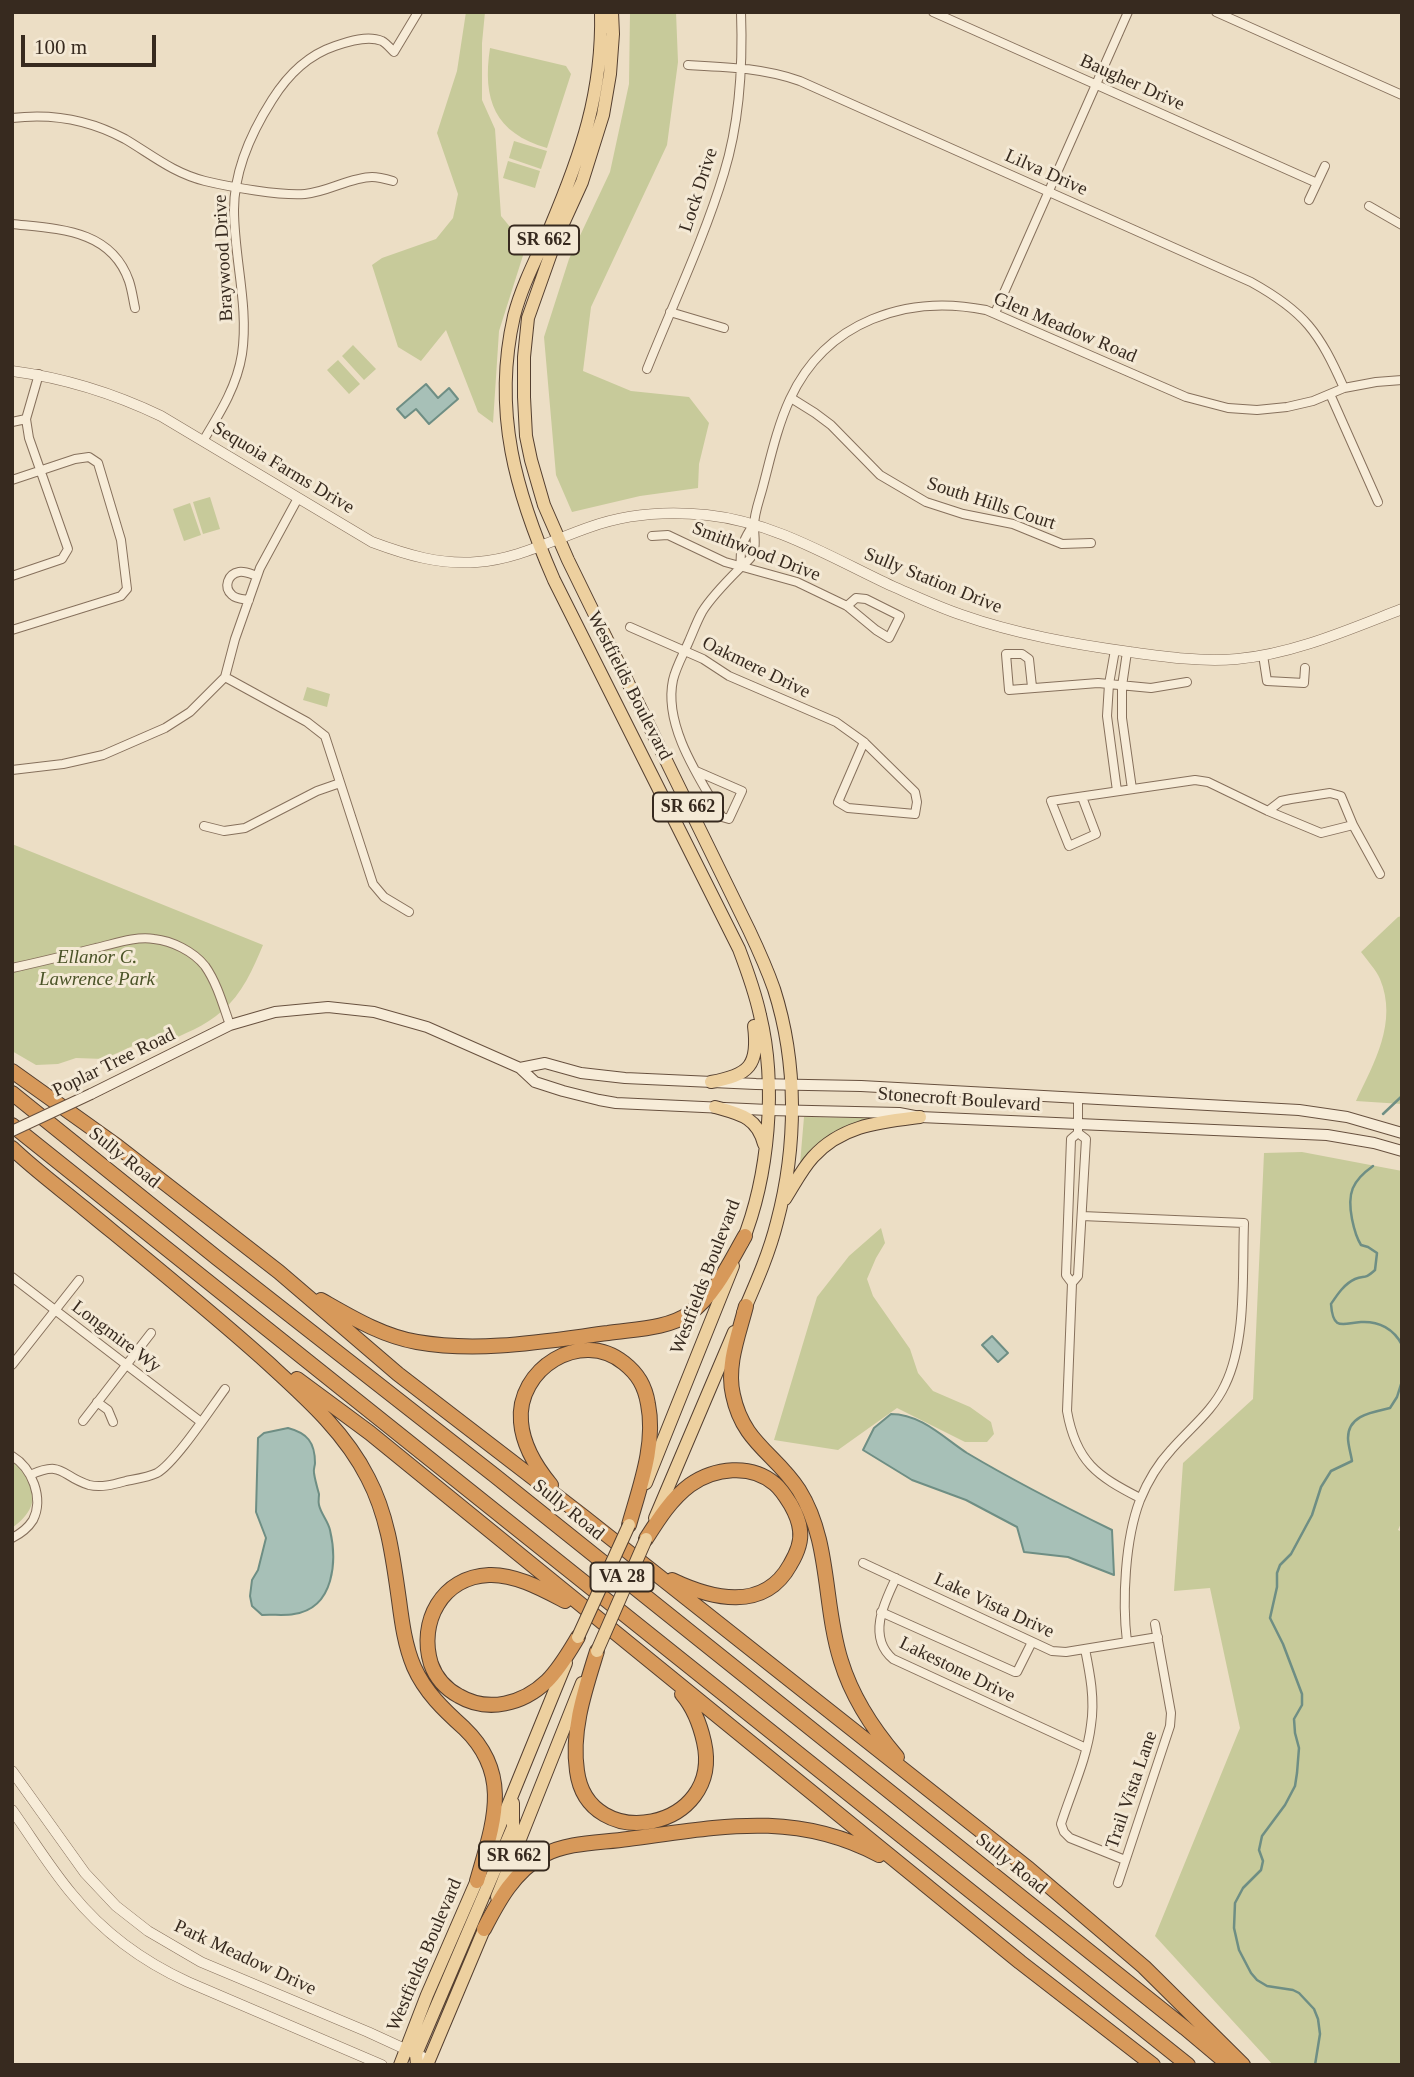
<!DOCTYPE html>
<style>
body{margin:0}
#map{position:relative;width:1414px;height:2077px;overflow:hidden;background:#ecdec5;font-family:"Times New Roman",serif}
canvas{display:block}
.frame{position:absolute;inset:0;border:14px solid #372a1f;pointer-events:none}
.scale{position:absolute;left:21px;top:35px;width:135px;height:32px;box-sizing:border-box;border:4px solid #372a1f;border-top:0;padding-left:9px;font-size:21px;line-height:24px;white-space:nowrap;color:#372a1f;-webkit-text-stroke:5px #f4e9d5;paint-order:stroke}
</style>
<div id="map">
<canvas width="1414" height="2077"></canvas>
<div class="frame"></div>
<div class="scale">100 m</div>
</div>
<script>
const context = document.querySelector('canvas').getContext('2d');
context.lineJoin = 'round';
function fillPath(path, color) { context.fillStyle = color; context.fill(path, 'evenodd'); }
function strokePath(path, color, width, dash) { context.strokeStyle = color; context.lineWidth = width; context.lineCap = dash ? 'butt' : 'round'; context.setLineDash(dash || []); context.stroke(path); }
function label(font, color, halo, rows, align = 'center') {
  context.font = font + ' "Times New Roman",serif'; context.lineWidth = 6; context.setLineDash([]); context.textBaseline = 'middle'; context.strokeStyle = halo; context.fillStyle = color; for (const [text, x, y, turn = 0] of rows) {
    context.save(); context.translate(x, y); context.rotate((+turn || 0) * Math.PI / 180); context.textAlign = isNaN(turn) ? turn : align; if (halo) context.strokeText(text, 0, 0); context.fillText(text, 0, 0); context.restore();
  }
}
fillPath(new Path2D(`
 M466,12H485L482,43V100L495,129L501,216L526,246L499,331L493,423L478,412L446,330L421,361L398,347L372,265L382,258L436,239L453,218L458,194L437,133L457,71Z
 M630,12H676L678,62L667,145L591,307L583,371L631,391L689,397L709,423L699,464L698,488L640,496L572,512L556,475L544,337L569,259L610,172L629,84Z
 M490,48L566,66L571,74L547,148C495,133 482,100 490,48Z
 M514,141L547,151L541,169L509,158Z
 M508,161L540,171L535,188L503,178Z
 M353,345L376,369L364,380L342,356Z
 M338,360L360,384L349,394L327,370Z
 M210,497L220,529L203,534L193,502Z
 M190,503L201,535L184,541L173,509Z
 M307,687L330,694L327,707L303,700Z
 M12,844L263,945C253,969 242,994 222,1011C206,1026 183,1034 163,1044L159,1034L104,1059L76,1058L58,1064L36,1065L12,1051Z
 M1402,916V1104L1356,1101C1374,1063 1398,1022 1380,979C1376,970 1367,960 1361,952L1398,917Z
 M804,1117L870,1118C836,1129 825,1140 800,1164Z
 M1302,1152L1402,1171V1521L1398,1530L1402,1532V2065H1273L1155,1936L1240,1728L1210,1588L1174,1591L1183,1463L1253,1399L1264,1153Z
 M881,1228L885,1243L876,1258L867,1279L873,1296L910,1349L918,1373L933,1391L970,1407L991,1422L994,1434L987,1442H965L897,1408L838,1450L774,1440L817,1297L849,1256Z
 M12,1462C20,1466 23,1471 28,1479C39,1500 30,1515 12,1528Z`), '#c7ca9a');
const water = new Path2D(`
 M426,384L438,398L449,388L458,399L429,424L416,409L405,418L397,409Z
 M992,1336L1008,1353L998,1362L982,1345Z
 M891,1414C921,1414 944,1438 967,1453C1014,1481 1063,1506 1112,1530L1114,1575L1068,1557L1024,1552L1017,1527L966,1500L912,1480L863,1450L874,1428Z
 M288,1428C307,1433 315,1442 315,1463C315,1466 313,1470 314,1473C315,1480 317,1487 319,1494C319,1498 318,1501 319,1505C321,1514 328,1521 330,1530C337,1560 335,1608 294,1614C284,1616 272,1614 262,1615L252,1606L250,1596L252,1580L258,1570L266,1538L256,1512L258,1438L264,1433Z`);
fillPath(water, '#a7c0b7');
strokePath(water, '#6e8e84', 2);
strokePath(new Path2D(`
 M1383,1114L1402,1096
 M1373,1166C1352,1181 1347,1193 1352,1219C1354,1229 1356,1237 1361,1245L1368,1247L1377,1253L1375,1270C1364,1280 1365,1275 1355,1279C1344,1284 1337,1295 1331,1304C1333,1332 1343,1323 1361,1322C1379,1321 1394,1329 1402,1345
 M1315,2065L1320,2034L1318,2019L1314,2009L1299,1993L1293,1990L1267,1986L1257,1980L1251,1973L1239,1950L1234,1928L1235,1903L1243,1888L1261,1870L1263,1861L1259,1850L1262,1836L1285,1805L1295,1786L1297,1773L1299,1748L1295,1733L1294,1719L1302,1705V1694L1283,1644L1270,1618L1277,1587V1573L1280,1565L1291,1554L1312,1515L1321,1487L1331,1471L1352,1461C1351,1454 1348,1445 1348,1438C1348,1415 1373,1412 1390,1408L1397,1397L1402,1381`), '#6e8e84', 2.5);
const minor = new Path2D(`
 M933,12L1317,183
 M1216,12L1402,95
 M688,65C727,67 763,68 800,81L1251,282C1305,312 1319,332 1344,388
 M12,118C52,113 90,120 125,139C152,155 173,173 205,181C230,187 281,196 305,194C328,192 351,177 372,177C379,177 386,179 393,181
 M1309,200L1325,166
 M1369,206L1402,225
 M12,224C58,229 111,229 129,281C132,290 133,299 135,308
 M670,312L724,328
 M995,313L1128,12
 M647,369C673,304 704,239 724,173C740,121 743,66 741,12
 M1330,394L1378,502
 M791,398L815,413L831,425L880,475L926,502L963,514L1013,524L1062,544L1091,543
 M12,422L26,419
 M203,441C220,413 237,386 242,354C249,306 234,258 234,210C234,171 251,133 272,100C287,76 308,55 335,46C349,41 368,35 382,41C386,43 391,49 394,52L418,12
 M12,480L75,459L89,457L98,463L121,540L127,589L121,596L12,630
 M652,536L668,535L725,562L797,582L847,606L876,630L889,638L900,616L866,599L856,598L847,606
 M741,567C739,549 744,538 754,524
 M12,576L62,559L68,549L29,438L26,419L39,374
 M249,600C243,599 236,599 232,595C223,587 228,574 239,572C245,571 251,574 257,576
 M630,627L703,659L729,676L836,722L864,742L915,792L917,802L915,814L848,808L838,802L864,742
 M1115,650L1109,684L1107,716L1117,791
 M1127,652L1122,686V718L1132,789
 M1263,655L1267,681L1304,683L1305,668
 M225,677L307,722L325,736L373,884L384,897L409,912
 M1032,687L1029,659L1022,654H1006L1009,690L1098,683L1151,688L1187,682
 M12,770L63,764L103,755L165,728L190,712L225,677L235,639L260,568L298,498
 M696,771L742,791L729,819L722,817C700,779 663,726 673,680C676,667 684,653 689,641C693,632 697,621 702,612C711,597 728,580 740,568C743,564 749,561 751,557C757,547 754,537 754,526C754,514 759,501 762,490C770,460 777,427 790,399C826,321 907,294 986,310L1186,397L1228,408L1257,410L1287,407L1313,401L1344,388L1376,382L1402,380
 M1082,797L1096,834L1069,846L1051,801L1195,780L1208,782L1268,811L1321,833L1353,825L1380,874
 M1268,811L1281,801L1291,799L1330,793L1341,796L1353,825
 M204,826L224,831L245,828L317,791L340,783
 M12,968C40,962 68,955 96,948C114,944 135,936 154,939C172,941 193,951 205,966C217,983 223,1005 230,1025
 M1078,1133L1086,1139L1078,1276L1072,1283L1067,1411C1076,1462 1097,1476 1140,1498
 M1082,1216L1244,1223C1242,1273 1247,1340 1225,1385C1213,1411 1189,1429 1171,1450C1158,1464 1147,1483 1140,1500C1125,1539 1122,1601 1127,1642
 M12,1277L201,1422
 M1072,1283L1066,1275L1071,1139L1078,1133V1098
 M12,1365L79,1280
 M97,1402L108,1410L113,1422
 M83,1421L151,1333
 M12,1456C32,1468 44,1498 33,1520C28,1528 20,1534 12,1538
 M30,1475C64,1460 60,1476 89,1485C102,1488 115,1484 126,1481C136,1479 149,1477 157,1473C175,1463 211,1408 225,1389
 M863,1563L1052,1651L1066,1652L1158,1637
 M896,1578C884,1603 867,1637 893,1659L1086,1748
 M881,1612L1015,1672H1017L1032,1642
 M1085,1649C1090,1674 1095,1699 1091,1725C1087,1759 1071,1792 1061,1824L1064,1832L1070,1838L1125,1860
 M1118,1883L1170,1726L1171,1713L1155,1624`);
const tertiary = new Path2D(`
 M12,371C65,378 113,393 161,416L372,542C407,555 440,565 477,562C518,559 552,540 590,527C626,514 668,511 707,515C774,522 832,558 892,586C915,596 938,607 962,615C1016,634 1073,644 1130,652C1166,657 1201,662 1237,659C1294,654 1350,629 1402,609
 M12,1771L85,1873L116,1906L148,1931L201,1962L368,2032L429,2060
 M12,1810C32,1838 50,1868 72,1894C103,1932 144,1962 188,1982L382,2065`);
const secondary = new Path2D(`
 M520,1068L545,1063L581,1073L625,1078L756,1084L861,1086L1299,1110L1347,1117L1402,1133
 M91,1094L230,1025L275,1012L328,1007L374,1012L427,1027L520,1068L535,1082L563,1091L599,1100L616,1103L768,1110L899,1113L920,1117L1327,1135L1374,1143L1402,1151`);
const primary = new Path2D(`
 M601,12C603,92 581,155 550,228C537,257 522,285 514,316C492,412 516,493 554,580L739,949C747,970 755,992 760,1015C777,1085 769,1176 742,1243
 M612,12L613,34L610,74L603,115L582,182L556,239L528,318L524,357V397L526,436L531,460L544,505L568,560L749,930C758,949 767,969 774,989C798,1064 797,1147 777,1222C769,1254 756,1283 743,1313
 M711,1082C749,1075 759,1066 754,1026
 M715,1107C740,1114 757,1117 764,1144
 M785,1199C794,1185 802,1169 813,1157C842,1125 880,1122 920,1117
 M646,1483L733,1266
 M655,1518L734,1332
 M491,1847L566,1663
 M497,1897L582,1683
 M400,2065L427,1995L480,1873
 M417,2065L416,2054L513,1827V1803
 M427,2065L488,1920`);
const motorway = new Path2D(`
 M12,1071L117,1146L279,1272L398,1374L584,1517L1029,1869L1144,1967L1243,2065
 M12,1093L217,1258L494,1475L1185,2028L1229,2065
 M12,1125L1188,2065
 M12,1148C35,1170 61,1189 85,1209C147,1260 209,1310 268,1363C305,1397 345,1432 368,1478C388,1516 393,1558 399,1600C402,1623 405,1646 414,1667C425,1692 444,1710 464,1728C513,1775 493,1824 477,1881
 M321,1300C351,1317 382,1336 417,1342C480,1353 546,1341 608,1333C634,1329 668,1329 690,1313C715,1295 730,1262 745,1236
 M746,1306C739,1334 726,1365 733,1395C743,1443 775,1453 799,1490C831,1541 823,1605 841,1661C852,1697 873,1729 897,1757
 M297,1379L370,1433L928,1887
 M551,1485C536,1467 523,1446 521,1422C516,1369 581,1328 624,1363C638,1374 645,1386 648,1404C656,1444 640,1486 629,1525
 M646,1539C658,1520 671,1499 690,1485C714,1468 751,1463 775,1484C782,1490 786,1497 791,1505C795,1512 799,1521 800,1530C802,1543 796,1555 790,1565C764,1612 712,1599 672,1580
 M565,1601C542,1589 515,1574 489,1575C442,1577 418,1622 431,1664C436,1678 446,1689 459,1696C488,1713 523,1704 547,1681C560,1668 569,1652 578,1637
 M597,1651C585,1690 571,1730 577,1771C588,1855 724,1831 704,1742C700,1724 694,1708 682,1694
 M923,1883L1020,1962L1153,2065
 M484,1929C499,1900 514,1872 544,1855C568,1842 601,1843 628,1839C719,1827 794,1810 879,1855`);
strokePath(minor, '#86705c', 10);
strokePath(tertiary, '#86705c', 11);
strokePath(secondary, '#68513f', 12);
strokePath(primary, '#543f30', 14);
strokePath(motorway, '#543f30', 16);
strokePath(minor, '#f7ecd8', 8);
strokePath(tertiary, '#f7ecd8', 10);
strokePath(secondary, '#f7ecd8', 10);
strokePath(primary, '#edd09f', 12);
strokePath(motorway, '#d7995a', 14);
const secondaryBridge = new Path2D(`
 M12,1131L91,1094`);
const primaryBridge = new Path2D(`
 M578,1637L629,1525
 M597,1651L646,1539`);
strokePath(secondaryBridge, '#68513f', 12, []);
strokePath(primaryBridge, '#543f30', 14, []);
strokePath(secondaryBridge, '#f7ecd8', 10);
strokePath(primaryBridge, '#edd09f', 12);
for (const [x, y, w] of [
 [544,240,70],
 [688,807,70],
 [622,1577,63],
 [514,1856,70]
]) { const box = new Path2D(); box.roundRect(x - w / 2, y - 14.5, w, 29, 5); context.fillStyle = '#f4e9d5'; context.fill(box); strokePath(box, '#372a1f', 2); }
label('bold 18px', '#372a1f', null, [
 ["SR 662",544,240],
 ["SR 662",688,807],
 ["VA 28",622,1577],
 ["SR 662",514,1856]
]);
label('19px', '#372a1f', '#f4e9d5', [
 ["Baugher Drive",1132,83,24],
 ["Lilva Drive",1046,173,24],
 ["Lock Drive",699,190,-72],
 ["Braywood Drive",224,258,-93],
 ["Glen Meadow Road",1065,328,23],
 ["Sequoia Farms Drive",283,468,31],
 ["South Hills Court",991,504,18],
 ["Smithwood Drive",756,552,21],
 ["Sully Station Drive",933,581,22],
 ["Oakmere Drive",756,668,26],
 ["Westfields Boulevard",629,686,63],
 ["Poplar Tree Road",114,1063,-26],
 ["Stonecroft Boulevard",959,1100,4],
 ["Sully Road",124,1158,39],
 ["Westfields Boulevard",706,1277,-69],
 ["Longmire Wy",116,1337,37],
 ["Sully Road",568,1510,39],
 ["Lake Vista Drive",994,1606,25],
 ["Lakestone Drive",957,1670,26],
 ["Trail Vista Lane",1132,1790,-71],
 ["Sully Road",1011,1864,39],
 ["Westfields Boulevard",425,1955,-67],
 ["Park Meadow Drive",245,1958,25]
]);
label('italic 19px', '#4a5327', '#f4e9d5', [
 ["Ellanor C.",97,958],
 ["Lawrence Park",97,980]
]);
</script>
